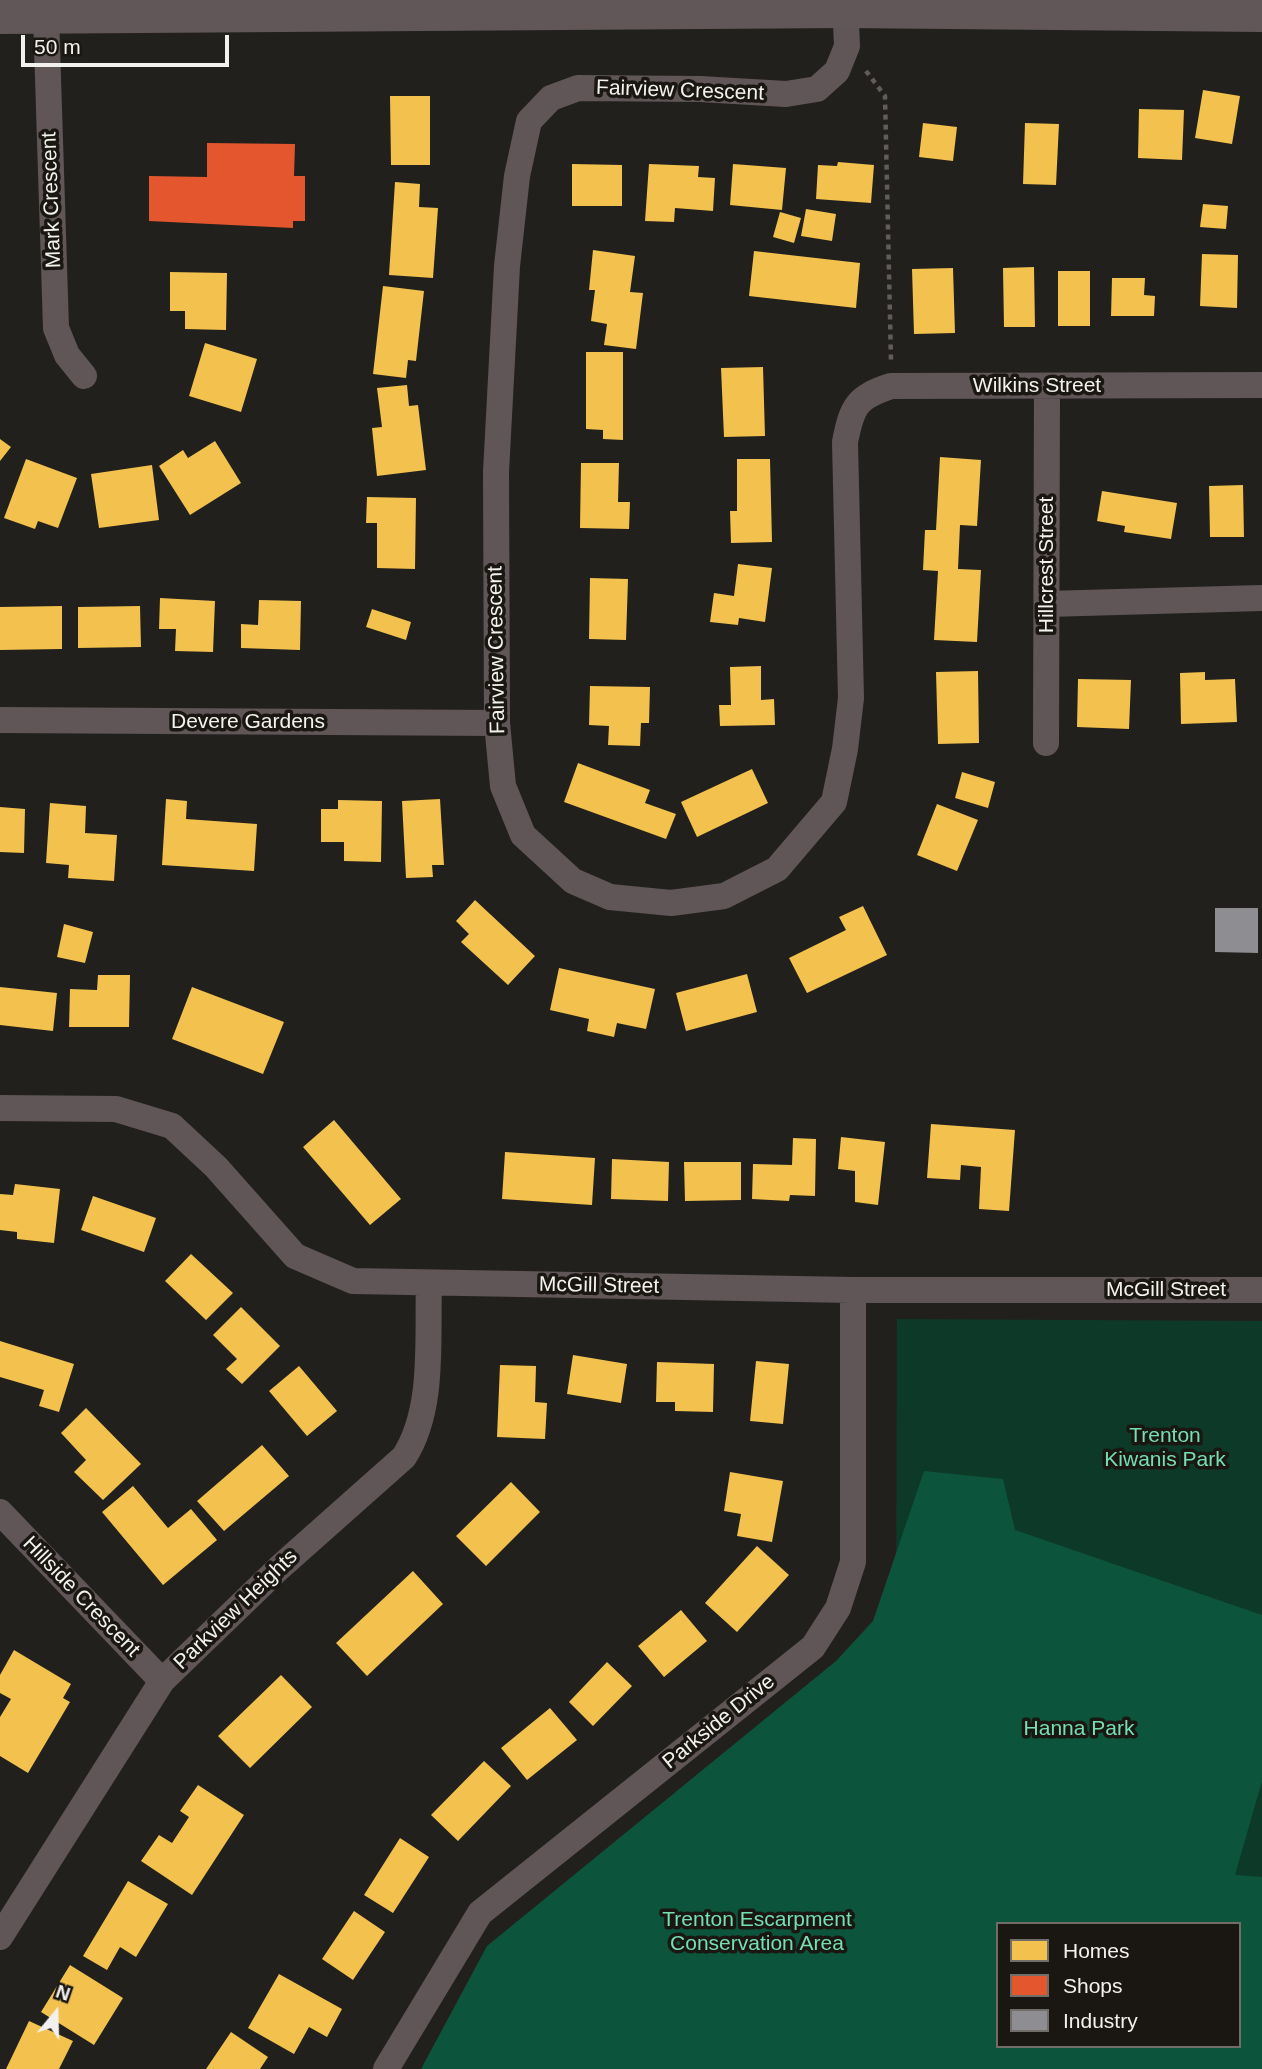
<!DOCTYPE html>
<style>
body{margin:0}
#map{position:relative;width:1262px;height:2069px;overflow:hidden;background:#22201d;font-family:Arial,sans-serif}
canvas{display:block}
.legend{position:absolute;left:996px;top:1922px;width:245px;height:126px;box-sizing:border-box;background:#1a1712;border:2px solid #716e6a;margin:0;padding:9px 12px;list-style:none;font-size:21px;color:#f3f1ed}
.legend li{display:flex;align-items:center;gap:14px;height:35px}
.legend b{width:35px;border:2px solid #716e6a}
.north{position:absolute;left:21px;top:1978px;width:70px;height:70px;-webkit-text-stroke:5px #1a1712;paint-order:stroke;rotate:19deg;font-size:19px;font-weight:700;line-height:28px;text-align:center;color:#f3f1ed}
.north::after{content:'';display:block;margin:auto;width:24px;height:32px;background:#f3f1ed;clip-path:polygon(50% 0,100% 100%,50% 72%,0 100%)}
.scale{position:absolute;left:21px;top:35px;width:208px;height:32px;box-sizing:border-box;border:4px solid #f3f1ed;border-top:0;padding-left:9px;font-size:21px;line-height:24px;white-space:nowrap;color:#f3f1ed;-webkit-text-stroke:5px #1a1712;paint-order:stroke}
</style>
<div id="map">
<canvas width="1262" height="2069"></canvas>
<ul class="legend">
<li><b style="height:19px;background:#f2c14e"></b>Homes</li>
<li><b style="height:19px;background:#e4572e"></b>Shops</li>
<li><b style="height:19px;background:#8d8d92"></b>Industry</li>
</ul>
<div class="north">N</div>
<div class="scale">50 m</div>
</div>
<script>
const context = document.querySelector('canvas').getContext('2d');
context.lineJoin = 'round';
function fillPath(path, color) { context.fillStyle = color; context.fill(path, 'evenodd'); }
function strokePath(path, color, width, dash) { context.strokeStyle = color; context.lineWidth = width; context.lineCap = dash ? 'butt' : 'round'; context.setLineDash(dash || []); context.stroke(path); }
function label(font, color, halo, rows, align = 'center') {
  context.font = font + ' Arial,sans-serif'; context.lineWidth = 7; context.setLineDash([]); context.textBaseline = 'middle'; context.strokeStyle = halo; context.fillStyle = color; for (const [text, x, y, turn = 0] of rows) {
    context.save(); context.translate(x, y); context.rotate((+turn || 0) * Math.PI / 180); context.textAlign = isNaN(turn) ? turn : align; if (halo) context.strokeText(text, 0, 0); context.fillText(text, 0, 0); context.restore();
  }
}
fillPath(new Path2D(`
 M897,1319L1262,1321V2069H466L896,1621ZM998,1924H1239V2046H998Z`), '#0d3928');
fillPath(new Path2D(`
 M924,1471L1003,1479L1015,1530L1262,1615V1781L1235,1875L1262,1877V2069H421L487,1946L836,1661L873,1621ZM998,1924H1239V2046H998Z`), '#0c553c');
fillPath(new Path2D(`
 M1203,90L1240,96L1232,144L1195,138Z
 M390,96H430V165H391Z
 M1139,109L1184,110L1182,160L1138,158Z
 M923,123L957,127L953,161L919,157Z
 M1025,123L1059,124L1056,185L1023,184Z
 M838,162L874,165L871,203L816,199L818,165L837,166Z
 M572,164L622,165V206H572Z
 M649,164L699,166L698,177L715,178L713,211L675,208L674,222L645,221Z
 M733,164L786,168L782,210L730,205Z
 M395,182L420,184L419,207L438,208L433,278L389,275Z
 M1203,204L1228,206L1226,229L1200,227Z
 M806,209L836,214L832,241L801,236Z
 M780,212L801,218L794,243L773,237Z
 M593,250L635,256L630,292L643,293L636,349L604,345L607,324L591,321L595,290H589Z
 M754,251L860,263L856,308L749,296Z
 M1202,254L1238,255L1237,308L1200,306Z
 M1034,267L1035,327H1004L1003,268Z
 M953,268L955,333L914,334L912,269Z
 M1058,271H1090V326H1058Z
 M170,272L227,273L226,330L185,329V311H170Z
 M1112,278H1145L1144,295L1155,296L1154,316H1111Z
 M383,286L424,291L416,361L408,360L406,378L373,374Z
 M205,343L257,359L241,412L189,396Z
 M586,352H623V440L603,439V430L586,429Z
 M763,367L765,436L724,437L721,368Z
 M407,385L409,406L418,405L426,470L377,476L372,428L382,427L377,388Z
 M0,439L11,447L0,461Z
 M215,441L241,483L190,515L159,466L183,450L188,458Z
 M940,457L981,460L977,526L960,525L958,569L981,570L977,642L934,640L938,571L923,570L925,530H936Z
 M26,459L77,478L58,528L38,521L35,529L4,518Z
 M737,459H770L772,542L731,543L730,511H737Z
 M581,463H619L618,502H630L629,529L580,528Z
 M152,465L159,520L99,528L91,474Z
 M1243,485L1244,537H1210L1209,486Z
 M1102,491L1177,503L1171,539L1124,532L1125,526L1097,521Z
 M367,497L416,498L415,569L377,568V523H366Z
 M738,564L772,568L765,622L739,618L738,625L710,622L714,593L734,596Z
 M590,578L628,579L626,640L589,639Z
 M160,598L215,601L213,652L175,651L176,629H159Z
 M259,600L301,601L300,650L241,648V624L258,625Z
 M62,606V649L0,650V607Z
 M140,606L141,647L78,648V607Z
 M372,609L411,622L406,640L366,627Z
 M761,666V700L774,699L775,725L720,726L719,705H731L730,667Z
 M978,671L979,743L938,744L936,672Z
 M1205,672V680L1235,679L1237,722L1181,724L1180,673Z
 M1078,679L1131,680L1129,729L1077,727Z
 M590,686L650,687L649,723H641L640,746L608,745L609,726L589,725Z
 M578,763L650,790L645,803L676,814L666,839L564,802Z
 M752,769L768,803L697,837L681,802Z
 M962,772L995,782L988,808L955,798Z
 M166,799L187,801L186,819L257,824L254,871L162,865Z
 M440,799L444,865H432L433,877L406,878L402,801Z
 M338,800L382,801L381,862L344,861V842H321V809H338Z
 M50,803L86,806L85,833L117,835L114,881L68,878L69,865L46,863Z
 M937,804L978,820L957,871L917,855Z
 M0,807L25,809L24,853L0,852Z
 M475,900L535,956L508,985L461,942L469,934L456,921Z
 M863,906L887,955L807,993L789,958L846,930L839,917Z
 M64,924L93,932L85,963L57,957Z
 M559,968L655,989L646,1029L617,1023L614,1037L587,1031L589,1019L550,1010Z
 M747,974L757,1012L686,1031L676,993Z
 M98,975H130L129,1027H69L70,989L97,990Z
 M0,987L57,993L53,1031L0,1025Z
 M192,987L284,1022L263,1074L172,1039Z
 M334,1120L401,1199L370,1225L303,1147Z
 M931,1124L1015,1130L1009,1211L979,1209L981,1167L961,1165L960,1180L927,1178Z
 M841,1137L885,1142L878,1205L855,1202V1171L838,1169Z
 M793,1138L816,1139L815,1196L790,1195L789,1201L752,1199L753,1164L792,1165Z
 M505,1152L595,1158L592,1205L502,1199Z
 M612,1159L669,1162L668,1201L611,1199Z
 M684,1162H741V1200L685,1201Z
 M15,1184L60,1189L54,1243L17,1239V1232L0,1230V1194L13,1195Z
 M93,1196L156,1218L144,1252L81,1230Z
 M191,1254L233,1293L206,1320L165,1281Z
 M241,1307L280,1346L242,1384L226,1369L237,1359L213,1335Z
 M0,1341L74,1364L59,1412L39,1406L44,1390L0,1377Z
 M573,1355L627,1364L621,1403L567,1394Z
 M756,1361L789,1364L783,1424L750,1421Z
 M657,1362L714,1364L713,1412L675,1411V1402H656Z
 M500,1365L536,1366L535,1402L547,1403L545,1439L497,1437Z
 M299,1366L337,1411L307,1436L269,1391Z
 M86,1408L141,1464L103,1500L74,1472L86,1460L61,1433Z
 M262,1445L289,1476L224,1531L197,1501Z
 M730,1472L783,1481L772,1542L737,1536L741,1514L724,1511Z
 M511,1482L540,1512L486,1566L456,1536Z
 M133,1486L168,1528L191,1509L217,1540L163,1585L102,1512Z
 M757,1546L789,1575L737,1632L705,1603Z
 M413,1571L443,1604L367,1676L336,1643Z
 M681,1610L707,1641L664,1677L638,1646Z
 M14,1650L71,1684L63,1698L70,1702L28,1773L0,1756V1717L11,1699L0,1693V1675Z
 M607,1662L632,1686L593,1726L569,1702Z
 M281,1675L312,1707L250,1768L218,1736Z
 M550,1708L577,1740L527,1780L501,1748Z
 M484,1761L511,1786L458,1841L431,1815Z
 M198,1785L244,1815L192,1895L141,1861L159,1835L172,1843L189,1817L180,1811Z
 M400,1838L429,1857L393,1913L364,1895Z
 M128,1881L168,1904L136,1957L120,1947L107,1970L83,1956Z
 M354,1911L385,1932L353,1980L322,1959Z
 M70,1965L123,1998L94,2045L41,2012Z
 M279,1974L342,2009L327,2037L309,2027L294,2054L248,2028Z
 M29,2021L73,2041L59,2069H6Z
 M231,2032L268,2057L260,2069H206Z`), '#f2c14e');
fillPath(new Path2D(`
 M207,143L295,144L294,176H305V221H293V228L149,221V176L207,177Z`), '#e4572e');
fillPath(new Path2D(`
 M1215,908H1258V953L1215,952Z`), '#8d8d92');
strokePath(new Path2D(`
 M866,71L885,96L891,361`), '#625c5c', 4.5, [5, 5]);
strokePath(new Path2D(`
 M845,0L847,46L837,71L817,89L786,94L700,89L578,88L551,98L529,121L517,176L507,266L496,472L497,723L503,786L523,835L573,881L610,897L671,903L724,896L777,869L834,802L845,749L851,698L845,442C852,407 856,397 891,386L1262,385
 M46,15L56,328L67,355L84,376
 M1047,604L1262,598
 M0,720L497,723
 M1046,743L1047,387
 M0,1108L116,1109L172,1126L216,1167L295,1256L353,1281L853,1290H1262
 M0,1512L162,1681
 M0,1937L162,1681L279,1568L404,1457C435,1409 427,1339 429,1283
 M386,2069L480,1913L813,1647L838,1608L853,1562V1290`), '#605658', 26);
strokePath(new Path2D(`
 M0,15L845,9L1262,13`), '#625758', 38);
label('21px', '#f3f1ed', '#1a1712', [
 ["Fairview Crescent",680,91,2],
 ["Mark Crescent",52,200,-92],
 ["Wilkins Street",1037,386],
 ["Hillcrest Street",1047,565,-90],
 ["Fairview Crescent",497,650,-91],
 ["Devere Gardens",248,722],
 ["McGill Street",599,1286,1],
 ["McGill Street",1166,1290],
 ["Hillside Crescent",81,1597,46],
 ["Parkview Heights",236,1610,-44],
 ["Parkside Drive",719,1722,-39]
]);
label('21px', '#76dfb2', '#1a1712', [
 ["Trenton",1165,1436],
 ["Kiwanis Park",1165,1460],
 ["Hanna Park",1079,1729],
 ["Trenton Escarpment",757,1920],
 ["Conservation Area",757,1944]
]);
</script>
